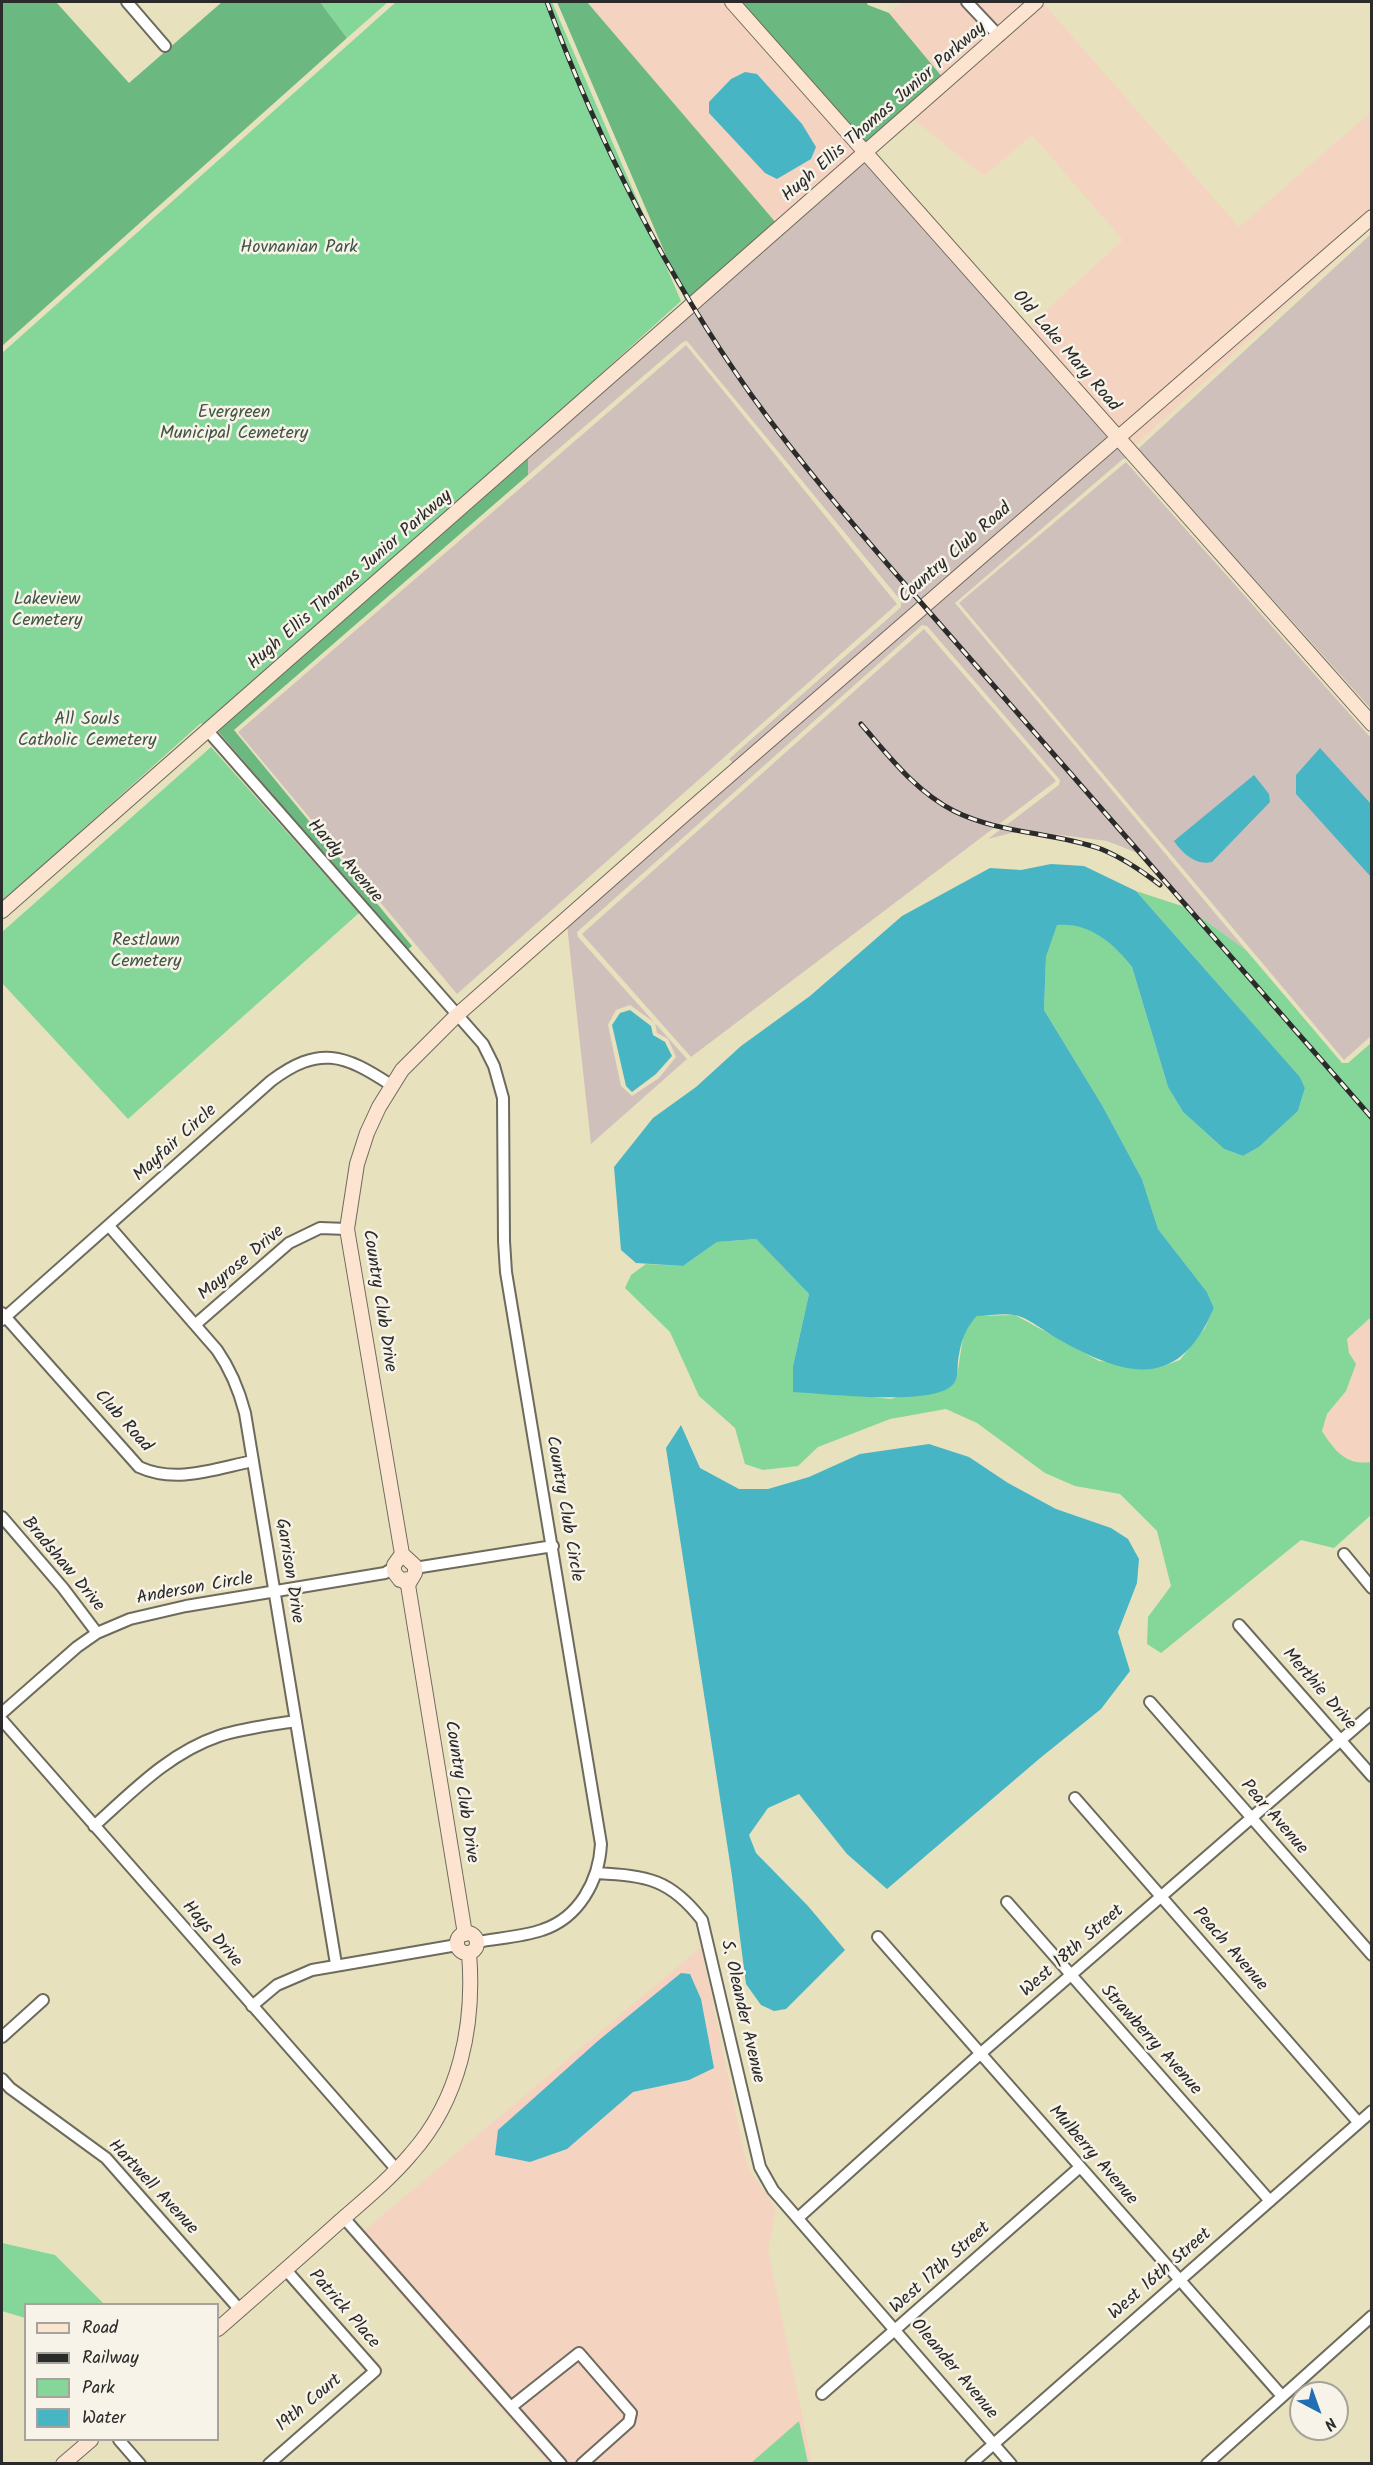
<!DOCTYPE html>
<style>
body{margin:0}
#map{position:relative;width:1373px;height:2465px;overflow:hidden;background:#e8e1bd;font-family:Kalam,sans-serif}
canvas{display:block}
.frame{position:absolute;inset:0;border:3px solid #2b2b2b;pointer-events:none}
.legend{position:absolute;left:24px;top:2303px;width:195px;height:138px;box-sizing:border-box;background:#f7f3e8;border:2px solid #a5a39c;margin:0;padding:8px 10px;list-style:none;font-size:18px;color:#2b2b2b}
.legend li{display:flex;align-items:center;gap:12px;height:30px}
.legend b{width:30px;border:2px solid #a5a39c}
.north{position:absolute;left:1289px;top:2381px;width:60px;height:60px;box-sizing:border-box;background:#f7f3e8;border:2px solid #a5a39c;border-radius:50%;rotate:139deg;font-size:16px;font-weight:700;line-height:24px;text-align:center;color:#2b2b2b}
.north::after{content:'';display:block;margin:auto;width:21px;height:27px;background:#1f6fb2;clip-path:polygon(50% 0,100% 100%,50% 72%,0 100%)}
</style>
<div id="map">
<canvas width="1373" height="2465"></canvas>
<div class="frame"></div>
<ul class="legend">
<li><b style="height:8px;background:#fde4d1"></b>Road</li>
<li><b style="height:8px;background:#2b2b2b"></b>Railway</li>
<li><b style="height:16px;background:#84d799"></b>Park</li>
<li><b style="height:16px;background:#48b5c4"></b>Water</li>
</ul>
<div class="north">N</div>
</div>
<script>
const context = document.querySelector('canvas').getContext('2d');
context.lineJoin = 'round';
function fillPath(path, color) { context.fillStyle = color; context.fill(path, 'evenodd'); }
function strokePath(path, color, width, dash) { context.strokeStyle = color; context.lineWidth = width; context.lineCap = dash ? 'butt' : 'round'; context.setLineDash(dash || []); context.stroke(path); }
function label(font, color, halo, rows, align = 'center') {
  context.font = font + ' Kalam,sans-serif'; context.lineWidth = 5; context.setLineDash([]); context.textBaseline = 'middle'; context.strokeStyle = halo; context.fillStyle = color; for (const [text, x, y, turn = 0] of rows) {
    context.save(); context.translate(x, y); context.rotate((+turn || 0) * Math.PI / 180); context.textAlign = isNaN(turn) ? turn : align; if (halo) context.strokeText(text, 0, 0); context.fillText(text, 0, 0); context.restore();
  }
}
fillPath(new Path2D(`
 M587,2H725L857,153L777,224Z
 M903,2H961L991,36L943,78L889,13Z
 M974,2H1028L999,29Z
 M1043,3L1239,227L1371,112V209L1116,430L1027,328L1123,240L1032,135L984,176L913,119Z
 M1371,224V228L1134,446L1123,438Z
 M1371,1317V1462L1362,1464L1336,1453L1322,1431L1327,1415L1346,1391L1349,1353L1347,1339Z
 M701,1947L747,2166L776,2209L768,2251L812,2463H548L353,2240Z`), '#f4d3c1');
fillPath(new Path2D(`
 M864,162L1108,436L734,764L729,759L901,607V601L687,341L683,342L528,475V459Z
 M1371,234V709L1138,449Z
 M686,345L897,604L457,994L238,732Z
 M1116,445L1128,458L1123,459L955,603L1246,950L1188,908L1140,854L1107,841L1037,832L1011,833L988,839L1059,785L1060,780L927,626L922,625L577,932L578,937L687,1059L591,1144L567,925ZM630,1005L655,1023L657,1033L668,1039L676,1057L659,1078L632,1096L621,1086L608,1025L616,1010Z
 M1126,462L1371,738V1036L1344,1060L959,603Z
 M924,629L1056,781L691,1057L582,934Z`), '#d0c0bc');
fillPath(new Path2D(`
 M320,2H388L347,38Z
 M396,2H552L681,301L208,731L201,723L2,902V353Z
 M211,747L359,913L128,1119L2,983V932Z
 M1136,891L1188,908L1246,950L1342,1063H1348L1371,1043V1317L1347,1339L1349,1353L1356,1364L1346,1391L1327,1414L1322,1431C1334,1450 1346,1466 1371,1462V1515L1334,1548L1301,1540L1161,1653L1147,1644L1148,1617L1171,1586L1157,1531L1120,1494L1075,1486L1045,1473L977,1423L946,1409L890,1419L818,1447L798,1466L763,1470L745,1464L735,1428L699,1396L670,1332L625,1288L631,1275L646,1264L683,1266L717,1242L756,1239L809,1294L793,1366L847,1394L891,1399L957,1377L964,1330L977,1316L1015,1315L1099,1361L1161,1367L1180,1360L1205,1328L1214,1308L1207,1292L1158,1229L1142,1179L1102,1105L1044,1010L1046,957L1057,924C1092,924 1111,940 1132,967L1168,1087L1183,1112L1224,1149L1243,1156L1259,1147L1298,1111L1305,1088L1300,1077Z
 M2,2243L55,2255L104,2304H26L25,2318L2,2311Z
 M799,2421L808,2463H751Z`), '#84d799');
fillPath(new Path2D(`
 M2,2H56L129,83L222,2H320L347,38L2,346Z
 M557,2H587L777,224L686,302Z
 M739,2H866L868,5L889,13L943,78L865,146Z
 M528,459V475L234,730L412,946L406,951L217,730Z`), '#6bb881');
fillPath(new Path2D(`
 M745,72L757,74L802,124L816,147L811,159L777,179L765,173L709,113V102L731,79Z
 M1320,748L1371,804V877L1296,794V775Z
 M1254,775L1269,794L1270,802L1212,862C1196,866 1182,853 1174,841Z
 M1051,864L1084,866L1136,891L1300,1077L1305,1088L1298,1111L1259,1147L1243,1156L1224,1149L1183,1112L1168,1087L1132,967C1112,942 1090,923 1057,925L1046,957L1044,1010L1102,1105L1142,1179L1158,1229L1207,1292L1214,1308C1178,1392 1126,1377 1058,1339C1045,1332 1028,1317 1014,1315C1002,1313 989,1316 977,1316C964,1330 961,1342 958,1361C957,1369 959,1376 954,1383C938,1408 822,1393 793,1392V1366L809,1294L756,1239L717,1242L683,1266L636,1263L621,1250L614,1167L653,1118L696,1087L741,1046L810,996L902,916L990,868L1021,870Z
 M630,1010L651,1026L653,1035L665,1042L672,1056L656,1074L632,1092L626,1086L612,1025L620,1013Z
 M681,1425L700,1468L739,1489H768L809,1477L860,1454L929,1444L969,1457L1008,1483L1056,1509L1111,1528L1128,1539L1139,1559L1137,1583L1118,1632L1130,1671L1101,1709L1039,1759L887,1889L847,1854L799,1794L768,1808L749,1835L756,1853L808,1906L845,1950L786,2009L774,2011L761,2005L746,1984L732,1876L666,1448Z
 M681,1973L690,1974L701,1999L714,2068L689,2080L633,2092L567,2149L530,2162L495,2155L498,2130L599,2040Z`), '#48b5c4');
const street = new Path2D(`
 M127,2L165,46
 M967,2L999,36
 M208,731L483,1044L494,1066L503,1098L504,1241L506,1272L601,1844C599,1881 579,1918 542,1930C522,1937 498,1938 477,1942
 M109,1226L217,1350C231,1370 239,1390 245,1413L336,1964
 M2,1313L139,1467C176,1484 214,1469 253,1461
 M2,1320L271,1081C319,1045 344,1054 391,1085
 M196,1324L289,1243L320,1228L347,1229
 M2,1517L63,1588L97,1633
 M1344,1554L1372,1588
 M415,1571L421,1567L553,1546
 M1239,1625L1372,1776
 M1150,1702L1372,1955
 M2,1713L77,1647L97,1633L130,1619L186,1606L385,1573L393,1568
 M2,1720L397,2170
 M1075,1798L1358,2122
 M94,1826C133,1791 169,1753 219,1736C244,1728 271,1725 296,1721
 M597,1873C648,1876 670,1879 702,1920L760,2167L773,2190L1011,2464
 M1007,1902L1270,2201
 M878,1937L1282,2396
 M252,2006L277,1985L312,1970L457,1945
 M2,2037L43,2000
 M2,2079L10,2088L106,2158L240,2310
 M344,2218L561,2464
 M798,2218L980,2054L1372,1713
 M822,2394L1080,2167
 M511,2407L579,2353L631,2413L629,2422L582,2464
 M119,2440L140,2464
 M269,2464L375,2371L286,2270
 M971,2464L1372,2111
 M1207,2464L1372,2316`);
const secondary = new Path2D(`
 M732,2L1372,724
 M2,911L1036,2
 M402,1554L415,1566V1573L408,1585
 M410,1579L400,1580L394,1572V1565L402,1554L347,1229L357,1164L367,1133L379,1107L402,1070L456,1016L685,814L1372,217
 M404,1581L408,1585L465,1934
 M457 1943a10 10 0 1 1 20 0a10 10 0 1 1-20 0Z
 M218,2329C258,2294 298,2259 338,2223C363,2201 389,2180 411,2154C460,2099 475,2025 469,1953
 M63,2464L91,2440`);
strokePath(street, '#6d6b5e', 14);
strokePath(secondary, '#6d6b5e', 16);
strokePath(street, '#fff', 10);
strokePath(secondary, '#fde4d1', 14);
const rail = new Path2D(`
 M547,2C598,141 666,275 752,396C801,464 855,527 910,590L1372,1118
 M861,724C889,756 915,791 954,811C1000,834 1053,832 1101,849C1123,858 1142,871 1160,885`);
strokePath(rail, '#2b2b2b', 5);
strokePath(rail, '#f7f3e8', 3, [9]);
label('18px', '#2b2b2b', '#f7f3e8', [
 ["Hugh Ellis Thomas Junior Parkway",885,113,-41],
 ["Old Lake Mary Road",1065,352,49],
 ["Country Club Road",956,554,-41],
 ["Hugh Ellis Thomas Junior Parkway",351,581,-41],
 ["Hardy Avenue",344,862,49],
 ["Mayfair Circle",176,1144,-42],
 ["Mayrose Drive",242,1264,-40],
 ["Country Club Drive",378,1301,81],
 ["Club Road",122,1422,48],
 ["Country Club Circle",563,1509,80],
 ["Bradshaw Drive",62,1565,50],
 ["Garrison Drive",288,1571,81],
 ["Anderson Circle",195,1590,-10],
 ["Merthie Drive",1318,1690,49],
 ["Country Club Drive",460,1792,81],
 ["Pear Avenue",1273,1818,49],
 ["Hays Drive",211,1935,49],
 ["Peach Avenue",1229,1950,49],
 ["West 18th Street",1073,1952,-41],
 ["S. Oleander Avenue",741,2012,77],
 ["Strawberry Avenue",1150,2041,48],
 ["Mulberry Avenue",1092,2156,49],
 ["Hartwell Avenue",152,2188,47],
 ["West 17th Street",941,2269,-42],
 ["West 16th Street",1161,2275,-41],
 ["Patrick Place",343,2310,49],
 ["Oleander Avenue",953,2370,50],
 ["19th Court",310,2404,-40]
]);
label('18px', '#415646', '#f7f3e8', [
 ["Hovnanian Park",299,249],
 ["Evergreen",234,414],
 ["Municipal Cemetery",234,435],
 ["Lakeview",47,601],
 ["Cemetery",47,622],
 ["All Souls",87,721],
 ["Catholic Cemetery",87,742],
 ["Restlawn",146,942],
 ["Cemetery",146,963]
]);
</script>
